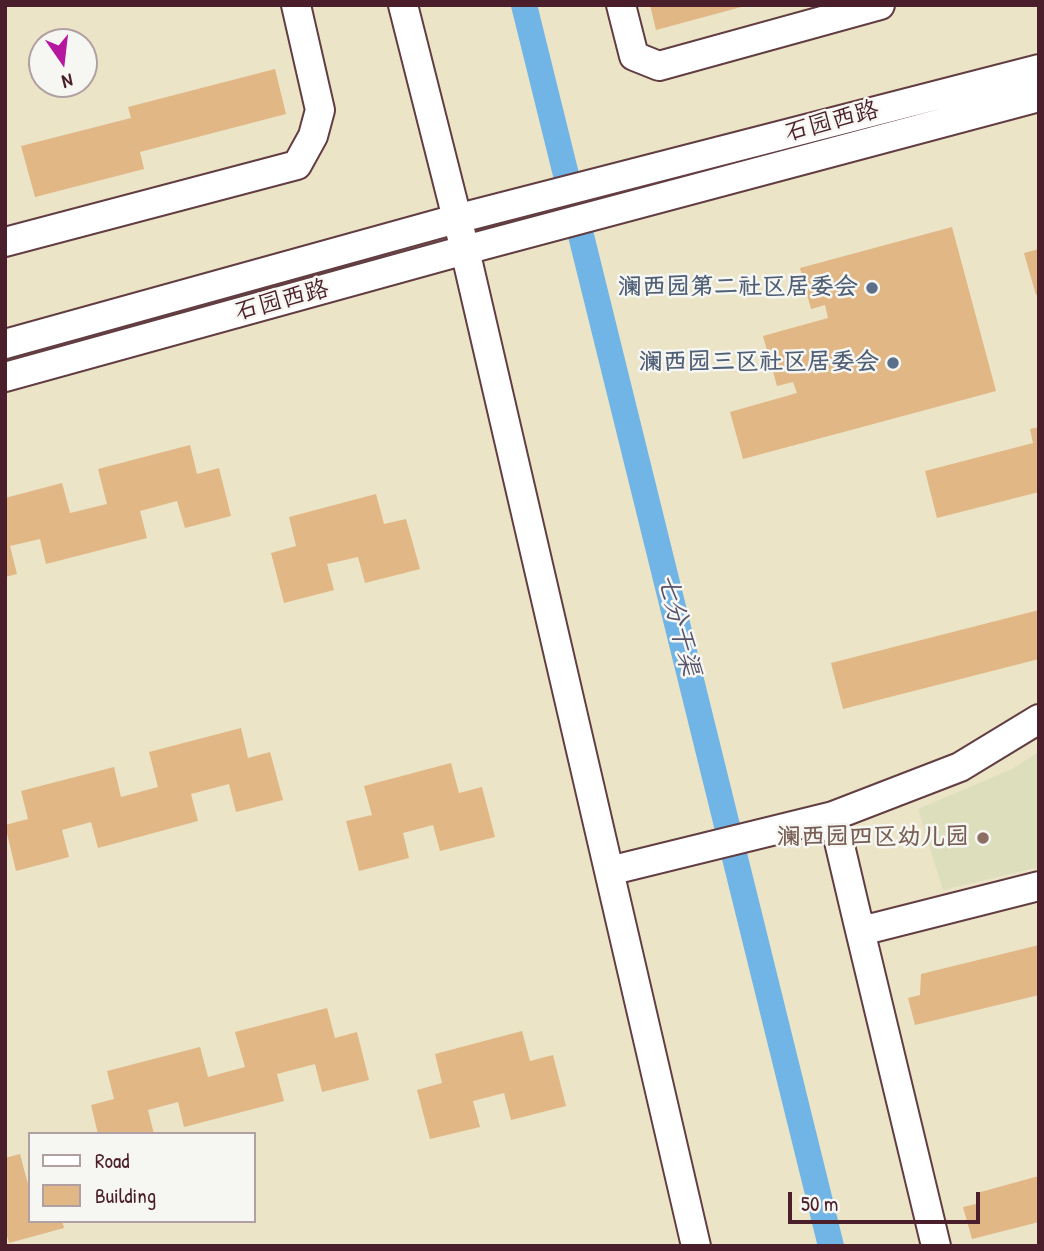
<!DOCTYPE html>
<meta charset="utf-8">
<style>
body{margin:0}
#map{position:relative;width:1044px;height:1251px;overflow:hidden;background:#ebe4c7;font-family:"Patrick Hand",sans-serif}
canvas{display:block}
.frame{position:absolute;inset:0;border:7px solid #4a1f2b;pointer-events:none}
.legend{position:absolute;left:28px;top:1132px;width:228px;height:91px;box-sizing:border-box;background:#f6f6f2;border:2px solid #b1a0a2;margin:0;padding:9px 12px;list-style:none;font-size:21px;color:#4a1f2b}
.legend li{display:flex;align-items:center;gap:14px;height:35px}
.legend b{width:35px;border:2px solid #b1a0a2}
.north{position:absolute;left:28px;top:28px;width:70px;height:70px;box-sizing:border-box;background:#f6f6f2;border:2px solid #b1a0a2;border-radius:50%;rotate:166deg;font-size:19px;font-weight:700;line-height:28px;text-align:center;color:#4a1f2b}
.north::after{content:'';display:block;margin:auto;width:24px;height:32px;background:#b5179e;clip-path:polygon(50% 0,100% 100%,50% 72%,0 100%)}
.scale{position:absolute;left:788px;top:1192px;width:192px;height:32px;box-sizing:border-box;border:4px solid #4a1f2b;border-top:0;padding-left:9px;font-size:21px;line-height:24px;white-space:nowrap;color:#4a1f2b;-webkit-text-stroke:5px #f6f6f2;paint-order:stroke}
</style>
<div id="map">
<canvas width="1044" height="1251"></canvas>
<div class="frame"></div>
<ul class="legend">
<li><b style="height:9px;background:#fff"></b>Road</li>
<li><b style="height:19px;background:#e1b785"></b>Building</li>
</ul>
<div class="north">N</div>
<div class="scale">50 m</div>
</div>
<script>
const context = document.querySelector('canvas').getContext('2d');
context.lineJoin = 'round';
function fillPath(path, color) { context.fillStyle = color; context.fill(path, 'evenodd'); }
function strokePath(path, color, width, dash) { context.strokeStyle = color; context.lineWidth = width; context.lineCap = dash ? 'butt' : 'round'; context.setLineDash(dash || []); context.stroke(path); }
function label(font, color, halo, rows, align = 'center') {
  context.font = font + ' "Patrick Hand","LXGW WenKai TC",sans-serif'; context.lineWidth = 5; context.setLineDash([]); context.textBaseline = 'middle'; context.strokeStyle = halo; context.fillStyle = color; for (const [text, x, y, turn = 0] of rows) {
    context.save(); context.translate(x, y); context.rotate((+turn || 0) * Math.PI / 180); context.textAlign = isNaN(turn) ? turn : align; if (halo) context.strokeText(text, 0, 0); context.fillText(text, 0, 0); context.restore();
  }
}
fillPath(new Path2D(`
 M1039,752V867L943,890L918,809L1012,769Z`), '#dcdebc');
strokePath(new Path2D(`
 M524,5C624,419 731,832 831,1246`), '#71b4e6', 26);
fillPath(new Path2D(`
 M650,5H745V6L656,30Z
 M275,69L286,114L140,152L144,169L35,197L21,146L131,118L128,107Z
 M952,227L996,391L743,459L730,412L797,393L793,382L777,386L763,336L828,318L825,305L811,309L800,268Z
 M1039,249V294L1036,295L1024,253Z
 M1039,427V492L937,518L925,471L1033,443L1030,429Z
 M190,445L197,474L219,468L231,516L185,528L177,501L140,511L147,538L46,564L40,539L10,546L17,574L5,577V498L62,483L70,513L107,504L98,469Z
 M376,494L384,524L406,519L420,569L365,583L358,557L327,564L334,590L284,603L271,553L296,546L289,517Z
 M1039,610V659L843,709L831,663Z
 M241,728L248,758L270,752L283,800L236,812L229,784L191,794L198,821L98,848L91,822L62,830L69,857L16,871L5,825L28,819L21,791L114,767L121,797L158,787L149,752Z
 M451,763L459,793L482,787L495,837L440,851L433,825L403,833L409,858L359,871L346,821L372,815L364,786Z
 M1039,945V995L915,1025L908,998L920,995L921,974Z
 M327,1008L335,1038L357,1032L369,1080L322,1092L315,1064L277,1074L284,1101L184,1127L178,1102L148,1110L154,1134H98L91,1105L114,1099L107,1071L200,1047L208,1077L245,1067L235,1032Z
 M522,1031L530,1061L553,1055L566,1106L511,1120L504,1093L473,1101L480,1127L430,1139L417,1090L442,1083L435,1054Z
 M20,1154L28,1184H30V1221H62L64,1228L9,1243L5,1229V1158Z
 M1039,1176V1222L972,1239L963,1207L980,1203L977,1193Z`), '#e1b785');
const minor = new Path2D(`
 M403,5L465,250L696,1246
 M621,5L634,56L659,66L880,5
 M5,242L297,165L313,136L320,110L296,5
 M5,344L456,219L1039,69
 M5,377L465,250L1039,97
 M833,816L858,922L869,929L1039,886
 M609,871L833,816L960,767L1039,719
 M858,922L936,1246`);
strokePath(minor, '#623d42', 32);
strokePath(minor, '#fff', 28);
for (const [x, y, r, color] of [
 [872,288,7,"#5c6f8a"],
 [893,363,7,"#5c6f8a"],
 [983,838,7,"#8d6e63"]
]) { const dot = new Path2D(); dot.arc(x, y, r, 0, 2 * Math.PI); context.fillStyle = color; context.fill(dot); strokePath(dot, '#f6f6f2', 2.5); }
label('24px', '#4a1f2b', '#f6f6f2', [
 ["石园西路",832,122,-15],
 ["石园西路",282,301,-15]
]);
label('bold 24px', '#4e5e75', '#f6f6f2', [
 ["澜西园第二社区居委会",858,288],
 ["澜西园三区社区居委会",879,363]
], 'right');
label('bold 24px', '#785e54', '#f6f6f2', [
 ["澜西园四区幼儿园",969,838]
], 'right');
label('italic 26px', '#58536c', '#f6f6f2', [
 ["七分干渠",678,625,76]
]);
</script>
